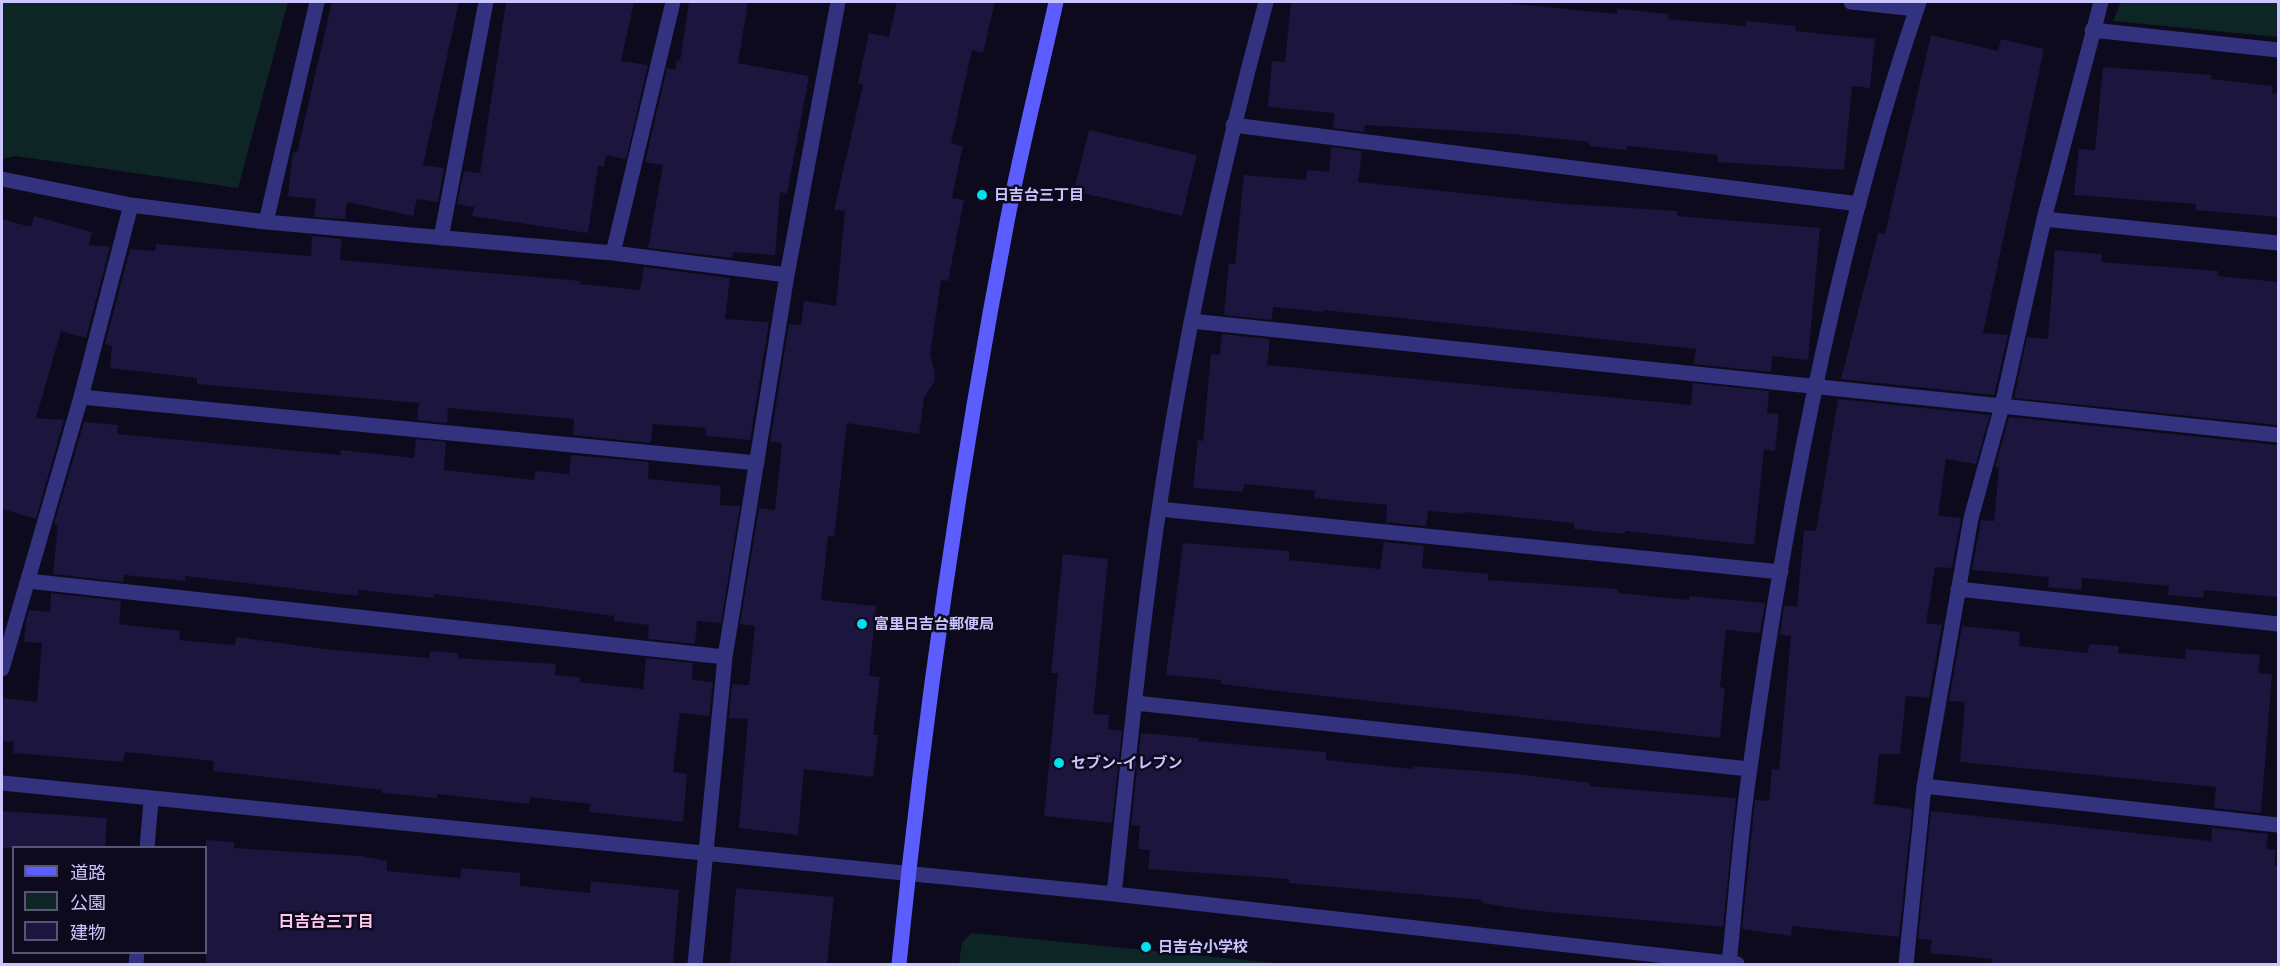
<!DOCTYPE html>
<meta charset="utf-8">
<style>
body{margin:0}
#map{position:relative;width:2280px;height:966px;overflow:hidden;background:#0c0a1c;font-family:Mulish,"Noto Sans JP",sans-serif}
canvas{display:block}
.frame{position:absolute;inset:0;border:3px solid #cac5ff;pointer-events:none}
.legend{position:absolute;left:12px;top:846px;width:195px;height:108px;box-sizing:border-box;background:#0c0a1c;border:2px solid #585577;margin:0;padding:8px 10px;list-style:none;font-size:18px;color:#cac5ff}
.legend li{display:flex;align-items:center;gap:12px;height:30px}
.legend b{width:30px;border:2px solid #585577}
</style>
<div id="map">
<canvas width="2280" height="966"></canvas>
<div class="frame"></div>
<ul class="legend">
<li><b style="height:8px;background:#5c5dff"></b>道路</li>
<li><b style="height:16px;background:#0d2625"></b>公園</li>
<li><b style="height:16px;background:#1c153e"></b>建物</li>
</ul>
</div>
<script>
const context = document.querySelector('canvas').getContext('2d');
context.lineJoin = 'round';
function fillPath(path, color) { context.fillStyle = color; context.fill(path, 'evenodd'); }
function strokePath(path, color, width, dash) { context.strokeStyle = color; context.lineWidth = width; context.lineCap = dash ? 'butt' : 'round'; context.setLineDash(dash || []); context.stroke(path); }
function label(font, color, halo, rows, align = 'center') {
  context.font = font + ' Mulish,"Noto Sans JP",sans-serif'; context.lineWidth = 5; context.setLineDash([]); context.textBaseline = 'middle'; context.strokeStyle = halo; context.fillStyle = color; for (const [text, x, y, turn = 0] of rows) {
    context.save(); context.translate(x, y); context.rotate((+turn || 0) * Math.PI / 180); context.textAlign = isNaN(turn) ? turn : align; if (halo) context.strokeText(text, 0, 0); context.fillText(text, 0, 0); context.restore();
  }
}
fillPath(new Path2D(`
 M2,2H288L238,188L16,156L2,159Z
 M2121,2H2278V37L2113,21Z
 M972,933L1286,964H959L962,942Z`), '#0d2625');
fillPath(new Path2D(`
 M332,2H459L423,165L444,168L438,202L417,199L413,216L347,202L345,219L314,217L316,199L288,196L293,152L297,153Z
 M506,2H634L621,61L648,65L626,159L606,155L604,167L598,166L588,233L472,216L474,207L457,204L464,171L480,173Z
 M689,2H748L738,63L809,76L787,194L780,192L775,255L733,252L732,258L648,248L663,165L645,162L667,68L675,70L677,60L680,61Z
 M897,2H995L983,53L972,50L951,143L963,146L952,198L964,200L948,281L941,280L930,355L935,371L934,382L924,398L919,434L847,423L834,537L828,536L821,600L876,606L869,676L880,677L873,735H878L873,777L804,769L798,835L739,828L748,719L729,718L732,684L749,685L755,626L740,624L759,508L775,510L782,443L770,442L789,324L801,325L804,301L836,306L845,211L834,210L863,85L858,83L869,33L889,37Z
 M1291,2H1495L1617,14V9L1669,14L1668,19L1745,26L1746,21L1796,26L1795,31L1875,39L1870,88L1852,86L1844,170L1717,162L1718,155L1627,146V150L1589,146V142L1511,134L1365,125L1364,132L1333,128L1335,113L1268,107L1272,61L1285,62Z
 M1931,35L1998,51L2001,39L2044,49L1983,333L2008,335L1994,395L1841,379L1878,233L1885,234Z
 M2103,67L2212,75L2211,79L2273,86L2272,93L2278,94V217L2196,210V204L2074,195L2079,149L2095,150Z
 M1089,130L1197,155L1182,216L1074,191Z
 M1331,147L1362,151L1358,182L1566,204L1678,211L1677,216L1820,228L1808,360L1772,356L1771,372L1694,364L1696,349L1611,340L1323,310V312L1273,307L1272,320L1224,315L1229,263L1235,264L1244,175L1306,180L1307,170L1329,172Z
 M34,216L92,232L89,245L110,247L86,338L61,331L36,418L64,420L36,519L2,509V219L31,227Z
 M312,236L342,239L340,260L581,281L580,284L640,290L644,267L730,278L725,319L769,322L750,440L706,436V428L653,424L651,443L573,435L574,419L448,408L447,423L417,420L419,403L197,384V378L110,368L112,346L105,344L130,249L155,251L156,244L311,256Z
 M2055,250L2102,254L2101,262L2218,271V276L2278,282V425L2014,398L2027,337L2048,339Z
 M1222,334L1270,339L1267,365L1691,405L1693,383L1769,391L1767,413L1779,414L1775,451L1764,450L1754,545L1625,531V534L1574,529V523L1465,512V514L1428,511L1426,526L1386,522L1387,505L1314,498L1315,491L1244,484L1243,492L1193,488L1198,440L1203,441L1211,354L1220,355Z
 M1838,399L1990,415L1976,464L1946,459L1938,516L1961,518L1952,568L1935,567L1926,623L1942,625L1929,698L1906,696L1900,754H1879L1874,804L1912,809L1899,937L1792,926L1791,936L1742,929L1755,800L1769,801L1772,769L1779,770L1791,636L1780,635L1784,605L1797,607L1804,530L1816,531Z
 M2009,417L2278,445V597L2204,590L2203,598L2168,595L2169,586L2082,578L2081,590L2048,587L2049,577L1972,570L1981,520L1994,521L1999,468L1995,467Z
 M84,422L118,425L117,434L341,455V450L414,458L416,439L446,442L444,470L534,480L535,471L569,474L571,455L649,462L648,479L721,486L720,505L740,506L721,623L697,621L695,644L648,639L649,625L614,621V616L523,604L434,594V598L359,590L358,596L185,576V581L124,575L123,582L53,574L58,525L54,524Z
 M1384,542L1424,546L1422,568L1489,574L1488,580L1618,589V593L1689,600L1690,596L1765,603L1760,633L1726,630L1720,687L1725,688L1720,738L1286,692L1221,684V680L1166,675L1183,543L1289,551V560L1380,569Z
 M1063,554L1108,559L1093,714L1109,715L1108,729L1122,731L1112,823L1044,816L1058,673H1051Z
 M51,593L121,601L119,624L180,631L179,640L235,645L236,637L325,649L429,658L430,651L458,653V658L556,664L555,675L580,677L579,682L643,689L646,658L693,663L692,680L713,682L709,716L680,713L673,772L687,774L683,822L589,812L590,804L530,797L529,804L437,794V798L382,793V790L213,771L214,761L125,752L123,762L13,753L14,742L2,741L3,698L37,702L42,643L24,642L26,621L29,610L50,612Z
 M1962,626L2020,632L2019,646L2088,653L2089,644L2119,646L2118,653L2185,659L2186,649L2260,655L2258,673L2272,674L2261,813L2214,808L2216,787L1960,762L1965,702L1949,701Z
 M1141,733L1199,738L1198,741L1326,752V760L1413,769V766L1517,774L1590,783V786L1736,798L1723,927L1526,910L1482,903V900L1289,883V879L1148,869L1150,850L1138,849L1140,826L1131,825Z
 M2,811L107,818L105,848H2Z
 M1931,811L2191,839L2211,841L2212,828L2268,834L2266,849L2276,850L2274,865L2278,866V964H1991L1992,959L1930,953L1932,940L1918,939Z
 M206,840L234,842V848L361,856L387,861V871L460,878L461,868L520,873V886L590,893L591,881L679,890L673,964H206Z
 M736,888L834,897L827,964H730Z`), '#1c153e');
strokePath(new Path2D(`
 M1851,2L1917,9
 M2092,30L2278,50
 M1233,125L1859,204
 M2,179L131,205L266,222L613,253L787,275
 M2044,219L2278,243
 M266,222L317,2
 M441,238L486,2
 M613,253L673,2
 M1191,321L2278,435
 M81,397L757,463
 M1159,509L1781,572
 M28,581L725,657
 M1958,589L2278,624
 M2,669L81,397L131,205
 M1135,703L1749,769
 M2,783L1114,894L1737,964
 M1924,786L2278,825
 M147,848L151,800
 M1114,894C1128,766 1140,637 1159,509C1184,338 1221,169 1266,2
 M136,964L137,952
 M695,964L725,657L787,275L838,2
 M1729,964C1736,899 1740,833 1750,768C1785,513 1836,245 1919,2
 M1906,964L1924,786L1971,518L2002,406L2044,219L2101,2`), '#32327e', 15);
strokePath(new Path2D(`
 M899,964C924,716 960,467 1007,222C1021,148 1040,75 1056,2`), '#5c5dff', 15);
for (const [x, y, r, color] of [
 [982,195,6,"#00dff0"],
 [862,624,6,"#00dff0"],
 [1059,763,6,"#00dff0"],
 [1146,947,6,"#00dff0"]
]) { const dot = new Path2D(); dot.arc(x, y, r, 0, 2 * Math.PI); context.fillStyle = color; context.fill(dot); strokePath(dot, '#0c0a1c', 2); }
label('bold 15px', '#cac5ff', '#0c0a1c', [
 ["日吉台三丁目",994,195],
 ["富里日吉台郵便局",874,624],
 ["セブン-イレブン",1071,763],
 ["日吉台小学校",1158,947]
], 'left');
label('bold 16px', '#ffc7ec', '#0c0a1c', [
 ["日吉台三丁目",326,922]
]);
</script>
